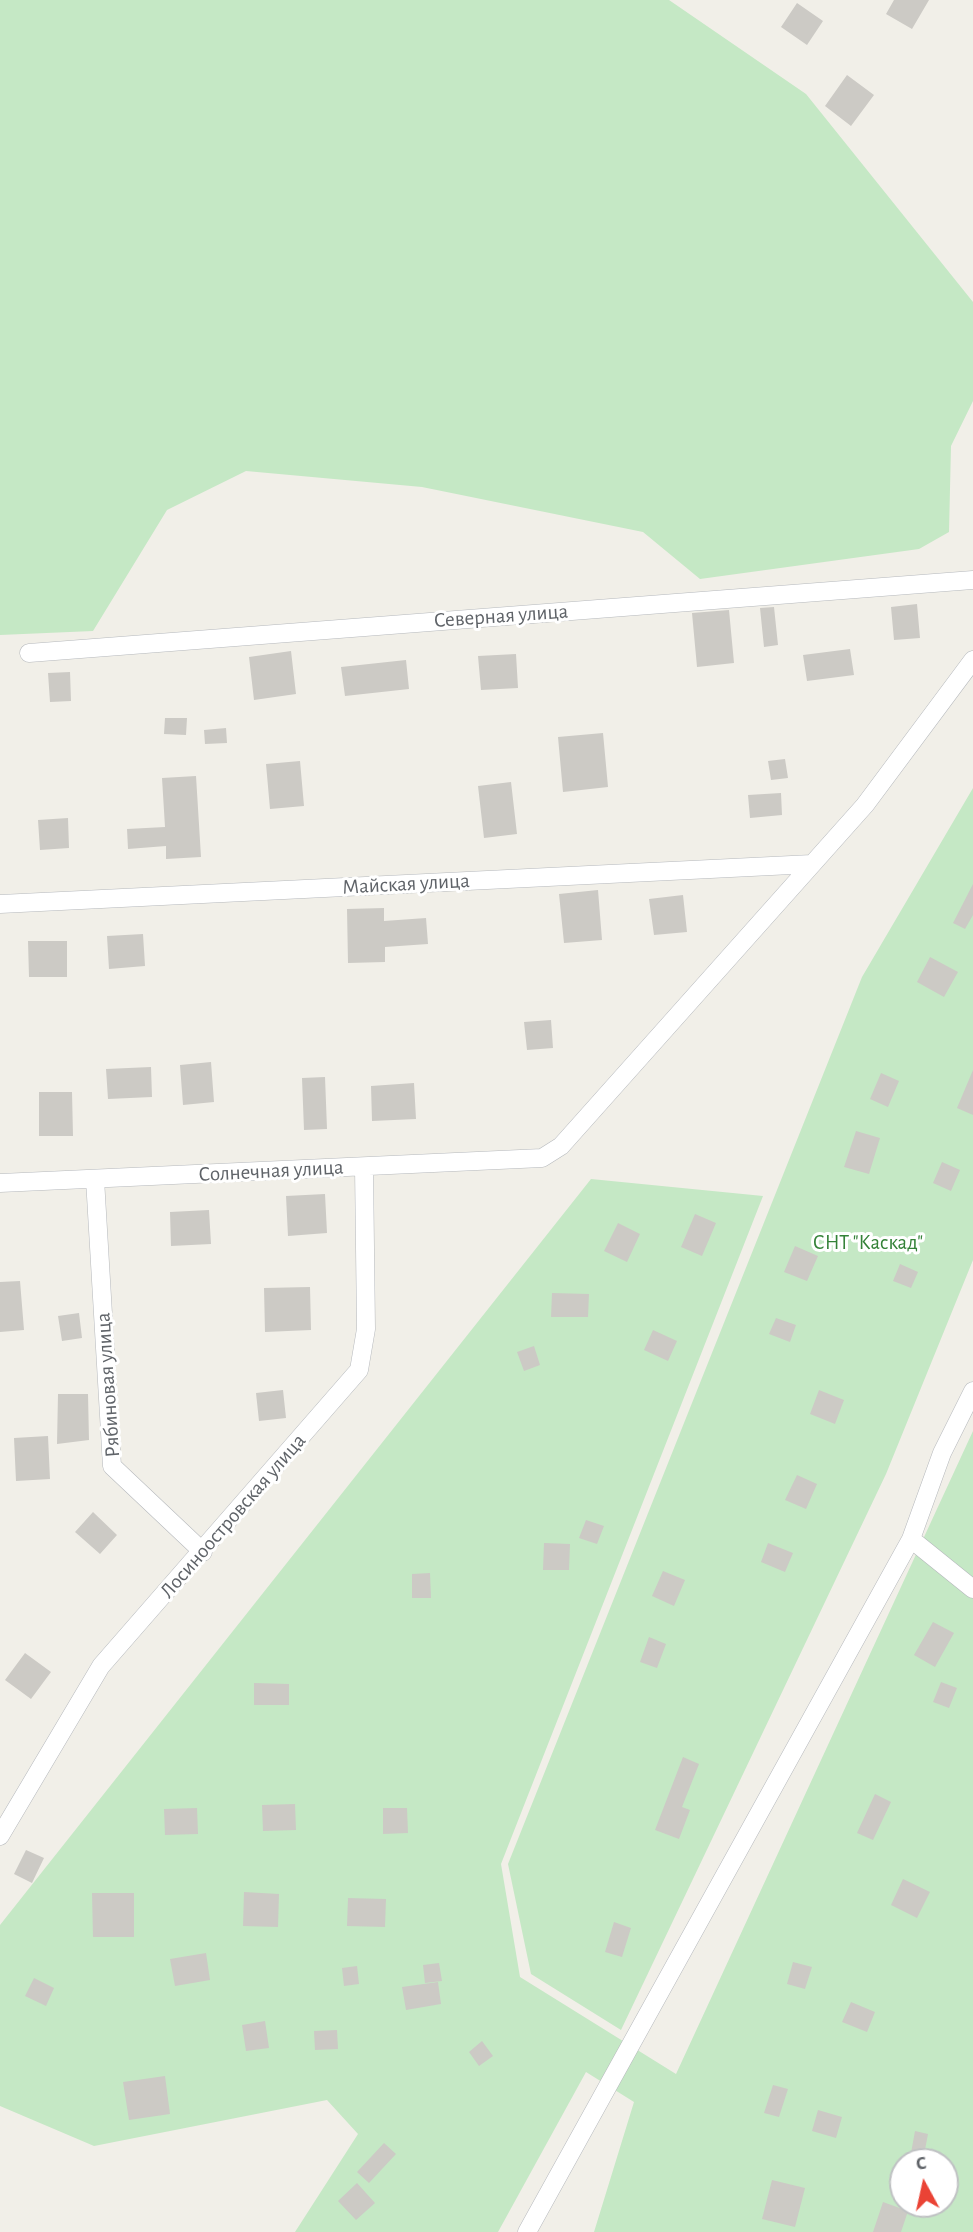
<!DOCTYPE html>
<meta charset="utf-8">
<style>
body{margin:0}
#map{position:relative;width:973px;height:2232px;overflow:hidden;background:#f1efe8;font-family:"Alegreya Sans",sans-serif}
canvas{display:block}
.north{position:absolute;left:889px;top:2148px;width:70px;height:70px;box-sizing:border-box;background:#fff;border:2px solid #bfc1c3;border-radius:50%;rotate:352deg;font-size:19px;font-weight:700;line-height:28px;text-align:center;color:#5f6368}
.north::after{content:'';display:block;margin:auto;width:24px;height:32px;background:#ea4335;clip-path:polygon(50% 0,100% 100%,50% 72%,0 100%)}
</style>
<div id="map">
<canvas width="973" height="2232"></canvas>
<div class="north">С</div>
</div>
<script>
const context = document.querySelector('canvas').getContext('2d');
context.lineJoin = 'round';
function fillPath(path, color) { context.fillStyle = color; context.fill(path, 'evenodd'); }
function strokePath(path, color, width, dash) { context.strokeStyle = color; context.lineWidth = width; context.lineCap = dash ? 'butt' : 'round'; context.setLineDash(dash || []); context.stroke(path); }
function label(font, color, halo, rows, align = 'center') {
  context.font = font + ' "Alegreya Sans",sans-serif'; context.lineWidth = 6; context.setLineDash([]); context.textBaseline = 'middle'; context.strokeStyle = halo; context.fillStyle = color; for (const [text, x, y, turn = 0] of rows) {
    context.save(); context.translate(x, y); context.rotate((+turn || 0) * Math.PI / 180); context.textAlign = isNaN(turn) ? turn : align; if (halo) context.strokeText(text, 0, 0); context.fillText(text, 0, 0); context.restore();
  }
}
fillPath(new Path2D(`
 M0,0H669L806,94L973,302V401L951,446L949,532L919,549L700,579L643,532L422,487L246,471L167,510L93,631L0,635Z
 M973,788V1260L886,1474L621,2030L531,1974L508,1864L862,977Z
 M591,1179L763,1196L501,1864L520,1977L676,2074L973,1431V2232H594L634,2102L586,2072L498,2232H295L358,2134L327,2100L94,2146L0,2106V1925ZM903,2162H945V2204H903Z`), '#c5e8c5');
fillPath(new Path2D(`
 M894,0H929L912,29L886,14Z
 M797,3L823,21L807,45L781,27Z
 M847,75L874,95L851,126L825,106Z
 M917,604L920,638L894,640L891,607Z
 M774,607L778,645L764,647L760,608Z
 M729,610L734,663L697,667L692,613Z
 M850,649L854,675L807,681L803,655Z
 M291,651L296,694L254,700L249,657Z
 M516,654L518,688L481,690L478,656Z
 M406,660L409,689L345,696L341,667Z
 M70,672L71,701L50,702L48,673Z
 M165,718H187L186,735L164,734Z
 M226,728L227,743L205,744L204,730Z
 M603,733L608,787L563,792L558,737Z
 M785,759L788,778L771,780L768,761Z
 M300,761L304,806L270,809L266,764Z
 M196,776L201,857L166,859V846L128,849L127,829L165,827L162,778Z
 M511,782L517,834L484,838L478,786Z
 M781,793L782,815L750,818L748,795Z
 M68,818L69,848L40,850L38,820Z
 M973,884V915L965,929L953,923Z
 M598,890L602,940L564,943L559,894Z
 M683,895L687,932L654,935L649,899Z
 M384,908V921L426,918L428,944L385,947V962L348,963L347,909Z
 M143,934L145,966L109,969L107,936Z
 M28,941H67V977H29Z
 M930,957L958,972L944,997L917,982Z
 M551,1020L553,1048L527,1050L524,1022Z
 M211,1062L214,1102L183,1105L180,1065Z
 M151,1067L152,1097L108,1099L106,1069Z
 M973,1070V1115L957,1108Z
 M881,1073L899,1081L888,1107L870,1099Z
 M325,1077L327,1129L304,1130L302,1078Z
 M414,1083L416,1119L372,1121L371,1086Z
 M39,1092H72L73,1136H39Z
 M856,1131L880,1138L869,1174L844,1167Z
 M942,1162L960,1170L951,1191L933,1183Z
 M325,1194L327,1233L288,1236L286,1196Z
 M209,1210L211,1244L171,1246L170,1212Z
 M695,1214L716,1223L702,1256L681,1247Z
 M618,1223L640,1234L627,1262L604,1251Z
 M795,1246L818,1256L807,1281L784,1272Z
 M900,1264L918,1272L911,1288L893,1281Z
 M20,1281L24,1330L0,1332V1282Z
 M310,1287L311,1330L265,1332L264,1288Z
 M552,1293L589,1294L588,1317H551Z
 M79,1313L82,1338L62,1341L58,1316Z
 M776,1318L796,1325L790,1342L769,1334Z
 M653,1330L677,1341L668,1361L644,1350Z
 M534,1346L540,1365L524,1371L517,1352Z
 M283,1390L286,1418L259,1421L256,1393Z
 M819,1390L844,1400L835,1424L810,1414Z
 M58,1394H88L89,1440L57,1444Z
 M48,1436L50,1479L16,1481L14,1438Z
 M797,1475L817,1484L806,1509L785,1500Z
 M93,1512L117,1535L100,1554L75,1532Z
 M586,1520L604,1526L597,1544L579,1538Z
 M544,1543L570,1544L569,1570H543Z
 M768,1543L793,1553L785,1572L761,1562Z
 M663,1571L685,1580L674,1606L652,1596Z
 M430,1573L431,1598H412V1574Z
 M933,1622L954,1633L935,1667L914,1655Z
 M649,1637L666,1644L657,1668L640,1662Z
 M25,1653L51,1672L31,1699L5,1680Z
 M941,1682L957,1688L949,1708L933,1702Z
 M254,1683L289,1684V1705H254Z
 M683,1757L699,1764L682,1807L690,1810L679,1839L655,1830Z
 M875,1794L891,1802L873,1840L857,1833Z
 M295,1804L296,1830L263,1831L262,1805Z
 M197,1808L198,1834L165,1835L164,1809Z
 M383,1808H407L408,1833L383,1834Z
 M26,1850L44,1858L32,1883L14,1874Z
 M903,1879L930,1892L917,1918L891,1905Z
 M244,1892L279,1894L278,1927L243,1926Z
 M92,1893H134V1937H93Z
 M348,1898L386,1899L385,1927L347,1926Z
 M614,1922L631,1928L622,1957L605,1952Z
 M206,1953L210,1980L175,1986L170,1959Z
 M793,1962L812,1967L805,1989L787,1984Z
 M439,1963L442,1981L425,1983L423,1965Z
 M357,1966L359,1984L344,1986L342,1968Z
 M34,1978L54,1988L46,2006L25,1996Z
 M438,1982L441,2004L406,2010L402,1987Z
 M851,2002L875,2012L867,2032L842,2022Z
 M265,2021L269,2048L246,2051L242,2025Z
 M337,2030L338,2049L315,2050L314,2031Z
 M482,2041L493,2056L479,2066L469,2052Z
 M165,2076L170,2114L129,2120L123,2082Z
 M773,2085L788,2089L779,2117L764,2113Z
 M818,2110L842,2117L836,2138L812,2131Z
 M915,2131L928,2134L924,2155L911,2153Z
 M384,2143L396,2154L369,2183L357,2172Z
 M772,2180L805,2188L795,2227L762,2219Z
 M357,2183L375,2203L356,2220L338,2201Z
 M883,2202L908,2211L901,2232H873Z`), '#cccac5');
const minor = new Path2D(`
 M29,653L973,580
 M0,904L812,864
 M95,1179L112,1466L203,1552
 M0,1183L542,1158L561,1146L865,805L973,660
 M911,1539L973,1589
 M0,1836L101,1666L359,1370L366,1329L364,1167
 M527,2232L911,1539L942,1453L973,1391`);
strokePath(minor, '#b5b8bc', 19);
strokePath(minor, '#fff', 18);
label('21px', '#5f6368', '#fff', [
 ["Северная улица",501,616,-4],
 ["Майская улица",406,884,-3],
 ["Солнечная улица",271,1171,-3],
 ["Рябиновая улица",108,1385,-94],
 ["Лосиноостровская улица",233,1516,-49]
]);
label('21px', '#348238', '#fff', [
 ["СНТ \"Каскад\"",868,1243]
]);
</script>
